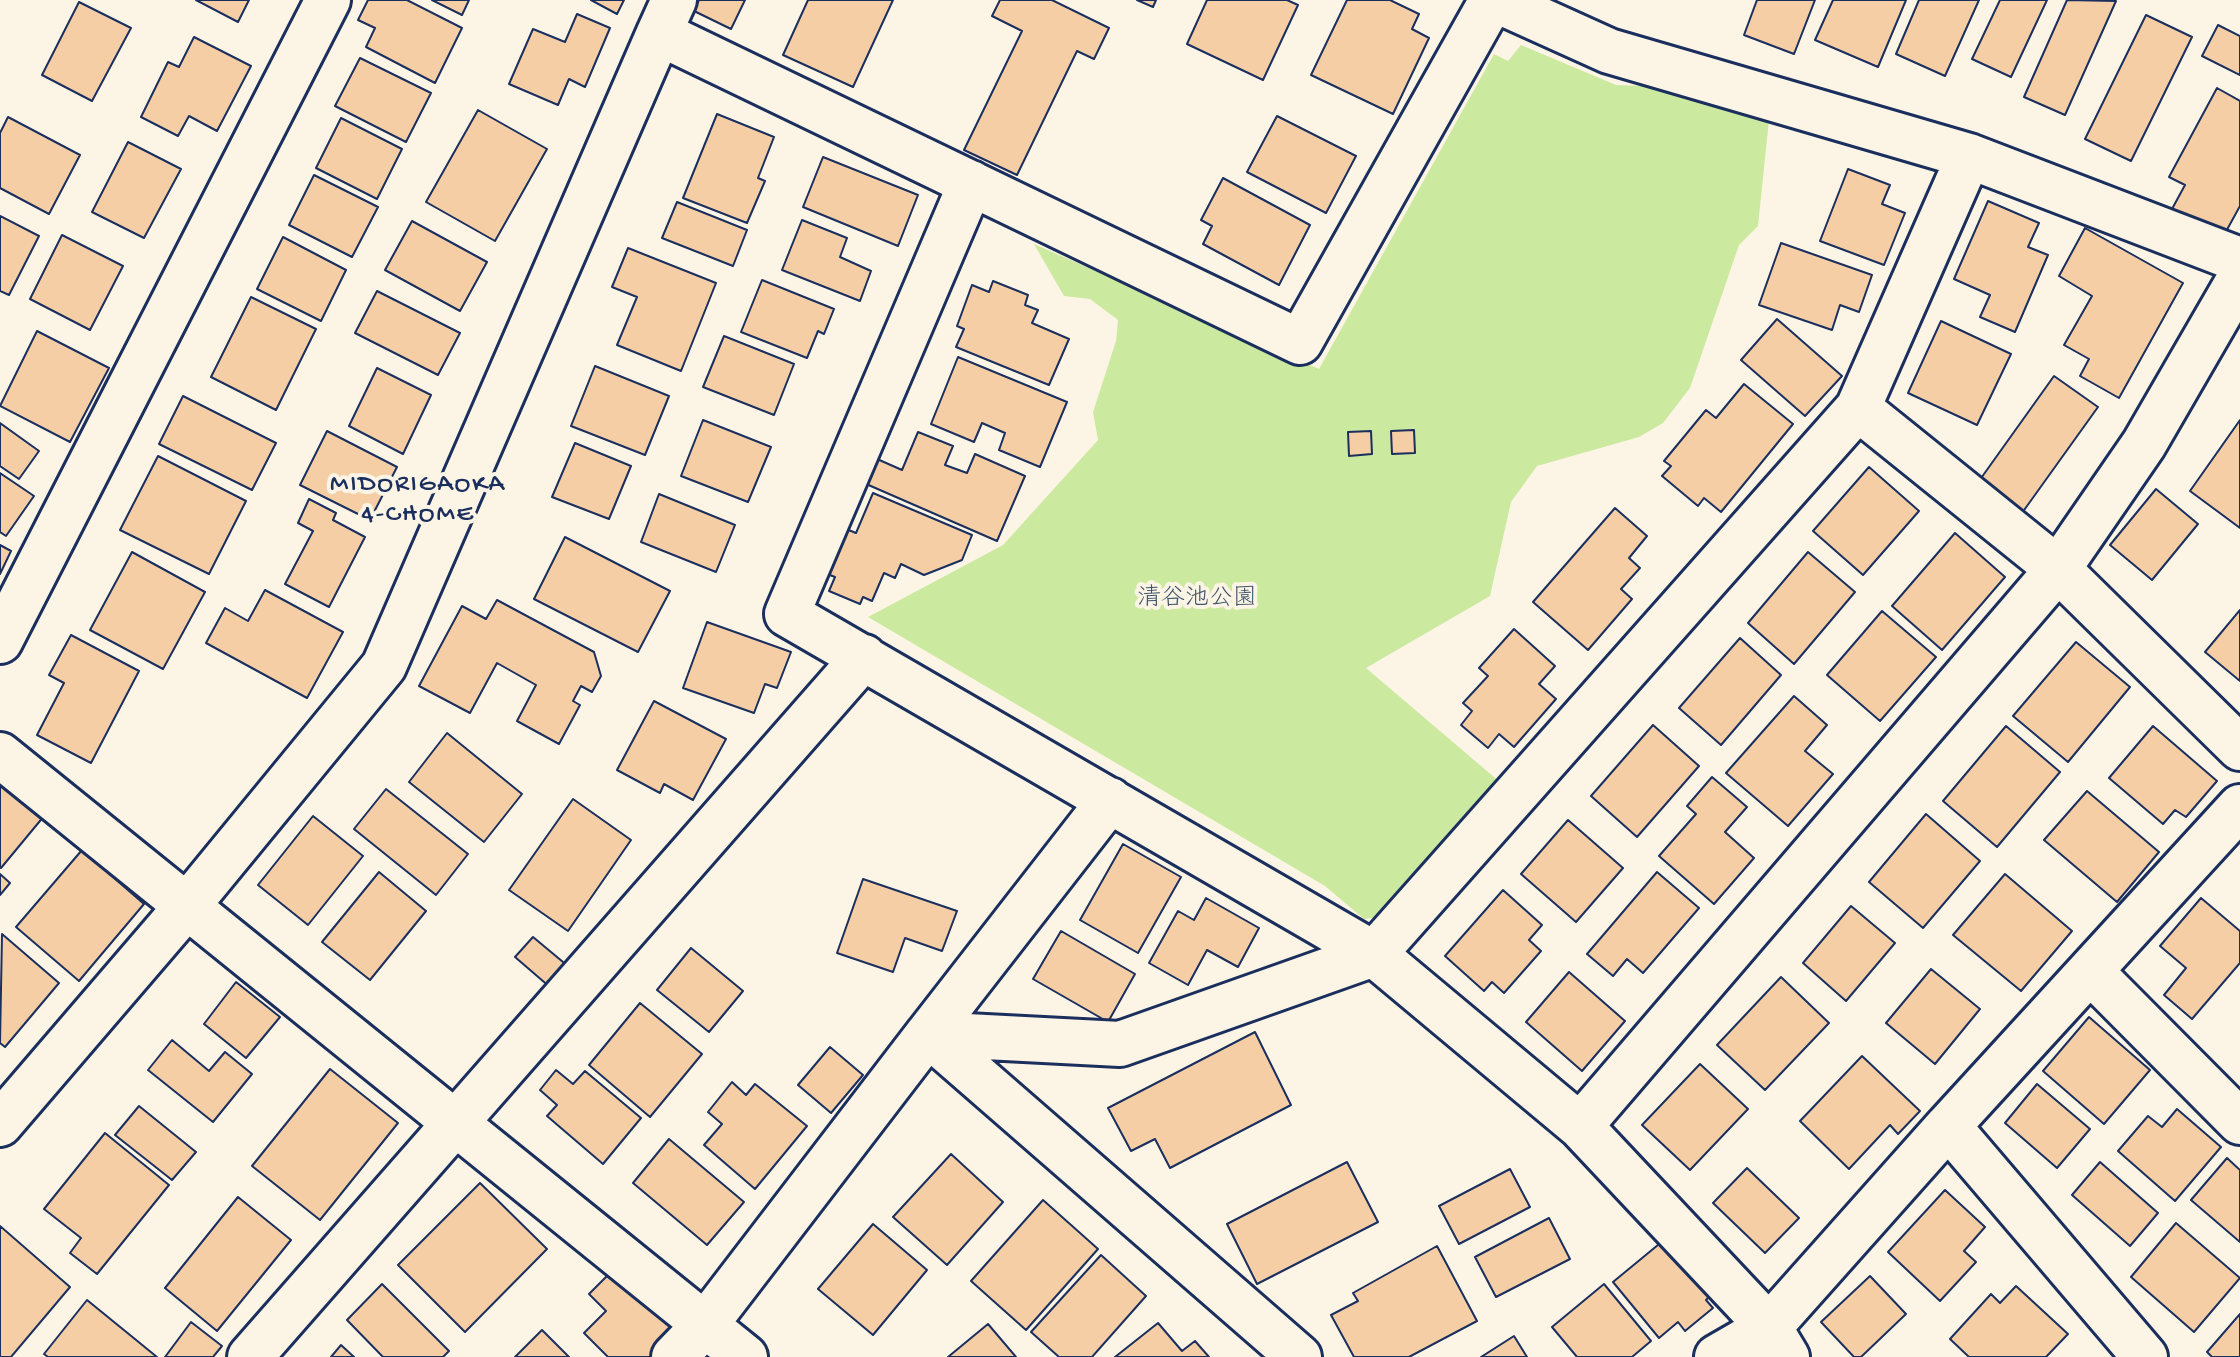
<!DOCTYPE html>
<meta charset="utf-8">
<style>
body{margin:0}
canvas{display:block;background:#fcf5e5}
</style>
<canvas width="2240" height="1357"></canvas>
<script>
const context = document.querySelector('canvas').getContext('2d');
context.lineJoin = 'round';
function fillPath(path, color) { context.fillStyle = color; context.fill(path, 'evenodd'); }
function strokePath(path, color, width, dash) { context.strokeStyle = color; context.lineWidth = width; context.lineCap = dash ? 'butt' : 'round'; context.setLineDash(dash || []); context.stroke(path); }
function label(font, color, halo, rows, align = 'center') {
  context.font = font + ' "Gochi Hand","Klee One",sans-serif'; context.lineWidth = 8; context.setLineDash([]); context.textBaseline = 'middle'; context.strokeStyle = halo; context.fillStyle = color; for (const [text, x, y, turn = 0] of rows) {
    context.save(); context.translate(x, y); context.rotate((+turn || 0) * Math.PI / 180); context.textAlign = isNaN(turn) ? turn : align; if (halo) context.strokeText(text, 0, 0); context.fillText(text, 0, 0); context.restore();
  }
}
fillPath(new Path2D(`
 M1521,45L1616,85L1674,87L1769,120L1758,226L1739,245L1690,388L1663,423L1639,437L1537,466L1511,502L1490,596L1366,668L1501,783L1387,916L1364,919L1325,886L868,617L1003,545L1098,440L1093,412L1116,341L1118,320L1090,299L1064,296L1034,244L1319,369L1494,54L1508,61Z`), '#cce9a0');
const building = new Path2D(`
 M196,0H249L238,22Z
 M368,0H407L462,28L435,83L366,47L375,28L358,20Z
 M432,0H469L462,15Z
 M591,0H624L617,14Z
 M699,0H745L731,29L694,11Z
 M808,0H893L853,87L783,55Z
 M1000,0H1052L1109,28L1094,59L1077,51L1017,175L964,150L1022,31L992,16Z
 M1137,0H1156L1153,7Z
 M1207,0H1287L1298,5L1263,80L1187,44Z
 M1347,0H1390L1419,14L1412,29L1429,38L1393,114L1311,75Z
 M1757,0H1815L1794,54L1744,35Z
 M1833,0H1906L1878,67L1815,40Z
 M1919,0H1979L1945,76L1896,54Z
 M2000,0H2047L2011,77L1972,59Z
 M2067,0L2116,1L2065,115L2024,97Z
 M79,2L131,28L92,101L42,75Z
 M577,14L610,28L585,87L569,79L558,105L509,84L533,29L565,42Z
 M2146,15L2192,37L2131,161L2085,139Z
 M2218,25L2240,36V75L2202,56Z
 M194,37L251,66L217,131L189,116L178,136L141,117L168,62L179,67Z
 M360,58L431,93L406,142L335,106Z
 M2217,88L2240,101V206L2223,237L2172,209L2185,185L2169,177Z
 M478,110L547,149L495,241L426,202Z
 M717,114L774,137L758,178L765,181L747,223L683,198Z
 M1277,116L1356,156L1326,213L1247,172Z
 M8,117L80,155L49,214L0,188V133Z
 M341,118L402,149L377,199L316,168Z
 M128,142L181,169L144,238L92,212Z
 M823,157L918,195L898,246L803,207Z
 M1848,169L1890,185L1882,204L1905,213L1884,265L1820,241Z
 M314,175L378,207L352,257L289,225Z
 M1223,178L1310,225L1279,285L1203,244L1212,226L1201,220Z
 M1988,201L2039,223L2028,247L2048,255L2015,332L1980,317L1990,295L1954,279Z
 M677,202L747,230L733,266L662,238Z
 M0,216L39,236L9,295L0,291Z
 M802,220L847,238L840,257L871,271L860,301L782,270Z
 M412,221L487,262L460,311L385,270Z
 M2085,228L2183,283L2119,398L2080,376L2089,359L2064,345L2092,296L2059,276Z
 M62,235L123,266L90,330L30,299Z
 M283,237L346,270L321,321L257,289Z
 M1781,243L1872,275L1859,312L1840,305L1832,330L1759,305Z
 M628,248L716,283L681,371L617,345L637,297L612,287Z
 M762,280L834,309L824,334L818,331L807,358L741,332Z
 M993,281L1028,295L1025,305L1038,310L1032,323L1069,339L1049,385L956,347L964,329L957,326L972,285L989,292Z
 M377,291L460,333L438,375L355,333Z
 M251,297L316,329L276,410L211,377Z
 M1777,319L1842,376L1805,416L1741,360Z
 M1941,321L2011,354L1977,425L1908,393Z
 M37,331L109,368L70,442L0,406Z
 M724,336L794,364L774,415L703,387Z
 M958,357L1067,402L1040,467L999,450L1005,433L982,423L974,442L931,424Z
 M595,366L669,396L645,455L571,426Z
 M377,368L431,395L403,454L349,426Z
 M2054,376L2098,407L2022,513L1979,481Z
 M1744,384L1793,424L1721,512L1704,498L1698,506L1662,476L1671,466L1664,461L1706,410L1716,418Z
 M183,396L276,443L252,490L159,444Z
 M703,420L771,447L748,502L681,476Z
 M2240,420V528L2190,491Z
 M0,423L39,451L19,479L0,466Z
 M1414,430L1415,453L1392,454L1391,431Z
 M327,431L397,467L370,520L300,485Z
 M1371,431L1372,454L1349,456L1348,432Z
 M918,432L953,446L945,465L967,473L975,454L1025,476L997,541L857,480L868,455L902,470Z
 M575,443L631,466L609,519L552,497Z
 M158,456L246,501L209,574L120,530Z
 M1869,467L1919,511L1863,575L1813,531Z
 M0,473L34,496L6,536L0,532Z
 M2156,489L2198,524L2152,580L2110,545Z
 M873,493L972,535L962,560L924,575L901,564L895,578L884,573L872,601L863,597L860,604L829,591L835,577L822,572L841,527L856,533Z
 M659,494L735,525L716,572L641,542Z
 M309,499L336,513L333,520L365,537L329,607L285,584L313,531L298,523Z
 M1615,508L1647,536L1629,558L1640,568L1621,589L1632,599L1588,650L1533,602Z
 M1955,533L2005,577L1942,650L1892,606Z
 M565,537L670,591L638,652L534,599Z
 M0,545L11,551L0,574Z
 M132,552L205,592L163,669L90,630Z
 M1808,552L1855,592L1794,664L1748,623Z
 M265,590L343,632L307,698L206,643L225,608L248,621Z
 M497,600L594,652L601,676L592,692L581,686L573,701L580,705L559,744L517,721L536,685L497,663L470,713L419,686L462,606L486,619Z
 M2240,610V681L2205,652Z
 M1882,611L1936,657L1880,721L1827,675Z
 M707,622L791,652L777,688L765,684L754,713L683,688Z
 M1514,629L1555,666L1539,684L1556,699L1514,747L1499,734L1488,748L1461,725L1472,711L1463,703L1488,676L1479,668Z
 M71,635L139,671L91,763L37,735L64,683L49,675Z
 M1740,638L1781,675L1721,745L1679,708Z
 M2076,642L2130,687L2068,762L2013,716Z
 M1794,696L1827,725L1805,751L1833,774L1788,826L1726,773Z
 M654,701L726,739L693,800L664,784L660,793L617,770Z
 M1653,725L1699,766L1637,837L1591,796Z
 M2006,726L2060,772L1997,847L1943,801Z
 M2153,726L2217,781L2186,817L2175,810L2163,824L2109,778Z
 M447,733L522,794L484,842L409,782Z
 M0,769L49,810L1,868L0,867Z
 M1712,777L1747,807L1725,832L1754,858L1714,904L1659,856L1696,814L1687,806Z
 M386,789L468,854L436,895L354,829Z
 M2087,791L2159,852L2117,902L2044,840Z
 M573,799L631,840L568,931L509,890Z
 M1926,814L1980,861L1923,928L1869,882Z
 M313,816L363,856L308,925L258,885Z
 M1568,820L1623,868L1576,922L1521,874Z
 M1123,844L1181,877L1138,953L1080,920Z
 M82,850L144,904L79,981L16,927Z
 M379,872L426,911L370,980L322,942Z
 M1657,872L1699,908L1643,973L1627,959L1613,976L1587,954Z
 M0,874L10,883L0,895Z
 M2005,874L2072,931L2021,991L1953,935Z
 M863,879L957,911L942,951L905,938L893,972L837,953Z
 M1503,890L1542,925L1529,940L1541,951L1504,993L1492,982L1484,991L1445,956Z
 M1206,898L1259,928L1238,967L1207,950L1188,985L1149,963L1178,911L1194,920Z
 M2201,898L2240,931V963L2192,1019L2164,995L2186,968L2160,946Z
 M1851,906L1895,943L1846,1001L1803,963Z
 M1061,931L1135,974L1108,1022L1033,979Z
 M2,934L59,983L5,1047L0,1043Z
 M533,937L569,967L551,988L515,957Z
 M691,948L743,991L709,1032L657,990Z
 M1931,969L1980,1009L1935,1064L1886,1023Z
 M1569,972L1625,1021L1582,1071L1526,1022Z
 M1781,977L1829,1023L1765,1090L1717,1045Z
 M236,982L280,1017L246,1058L204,1024Z
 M640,1003L702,1054L650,1117L589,1065Z
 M2089,1017L2150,1070L2104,1124L2043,1071Z
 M1255,1032L1291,1105L1170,1168L1155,1139L1131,1151L1108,1108Z
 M172,1040L209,1071L225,1052L252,1074L213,1122L148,1070Z
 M830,1047L863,1075L831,1113L798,1085Z
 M1862,1056L1920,1111L1898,1134L1890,1125L1849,1169L1800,1121Z
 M1700,1064L1748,1109L1690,1170L1642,1125Z
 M330,1069L398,1123L320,1220L252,1166Z
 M556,1070L573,1084L585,1071L641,1118L603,1164L547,1116L557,1105L540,1090Z
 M732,1082L746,1095L755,1084L807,1126L755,1189L704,1145L722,1124L708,1112Z
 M2037,1084L2090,1129L2057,1168L2005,1123Z
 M139,1106L196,1152L172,1180L115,1135Z
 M2177,1109L2221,1147L2175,1201L2118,1151L2148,1116L2162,1127Z
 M105,1133L169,1185L97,1274L70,1253L81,1238L44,1209Z
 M669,1139L744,1202L707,1245L633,1183Z
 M951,1154L1003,1202L947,1265L893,1217Z
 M2227,1158L2240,1170V1242L2191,1200Z
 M1347,1162L1378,1222L1257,1284L1227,1224Z
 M2100,1162L2158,1213L2130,1246L2072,1195Z
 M1747,1168L1799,1218L1765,1253L1713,1203Z
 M1510,1169L1530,1207L1459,1244L1439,1206Z
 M480,1183L547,1249L465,1332L398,1265Z
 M1945,1190L1985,1227L1964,1251L1976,1262L1940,1301L1888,1252Z
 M238,1197L291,1240L217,1331L165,1288Z
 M1043,1200L1098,1249L1026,1330L971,1281Z
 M1549,1218L1570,1259L1496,1297L1475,1257Z
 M2176,1223L2240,1278L2194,1332L2131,1277Z
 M873,1224L927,1270L873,1335L818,1289Z
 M0,1226L70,1287L11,1357H0Z
 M1664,1240L1710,1296L1706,1300L1713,1308L1685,1331L1678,1322L1659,1338L1613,1282Z
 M1437,1246L1477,1321L1409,1357H1354L1331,1315L1358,1301L1353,1293Z
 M1101,1255L1146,1296L1092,1357H1059L1031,1332Z
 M614,1269L680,1334L659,1357H608L584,1333L606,1311L589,1294Z
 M1870,1276L1906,1314L1861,1357H1854L1821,1322Z
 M382,1284L449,1351L443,1357H383L347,1320Z
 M1604,1284L1651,1341L1632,1357H1577L1552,1327Z
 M2016,1286L2068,1334L2046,1357H1969L1950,1339L1991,1294L2000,1303Z
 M87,1300L157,1357H48L44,1354Z
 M2240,1314V1357H2212L2207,1352Z
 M191,1322L222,1346L213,1357H165Z
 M1158,1323L1182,1351L1195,1341L1209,1357H1115Z
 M988,1324L1016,1357H948Z
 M542,1330L569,1357H515Z
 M1514,1336L1527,1357H1481Z
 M341,1345L354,1357H331Z`);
fillPath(building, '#f5cea5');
strokePath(building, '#1b2f5e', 2);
const minor = new Path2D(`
 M674,0L659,33L1300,342L1492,0
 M1496,0L1609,51L1969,156L2240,260
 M1969,156L1858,408L2058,569L2240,748
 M971,183L787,614L1374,954L1580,1126L1769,1327L1787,1357
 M0,641L328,0
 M0,755L745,1357
 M1110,800L928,1034L1299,1357
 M2090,971L2240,1122
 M0,1124L187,906L384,666L659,33
 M1580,1126L2058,569L2144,444L2240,278
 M250,1357L864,657
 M674,1357L705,1325L928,1034L1120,1044L1374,954L1858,408
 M1717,1357L1769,1327L1948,1126
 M2145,1357L1948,1126L2240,807`);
strokePath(minor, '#1b2f5e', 50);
strokePath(minor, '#fcf5e5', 44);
label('24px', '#3e546b', '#fcf5e5', [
 ["清谷池公園",1197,600]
]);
context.letterSpacing = '2px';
label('26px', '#1b2f5e', '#fcf5e5', [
 ["MIDORIGAOKA",418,486],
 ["4-CHOME",418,516]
]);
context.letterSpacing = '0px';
</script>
